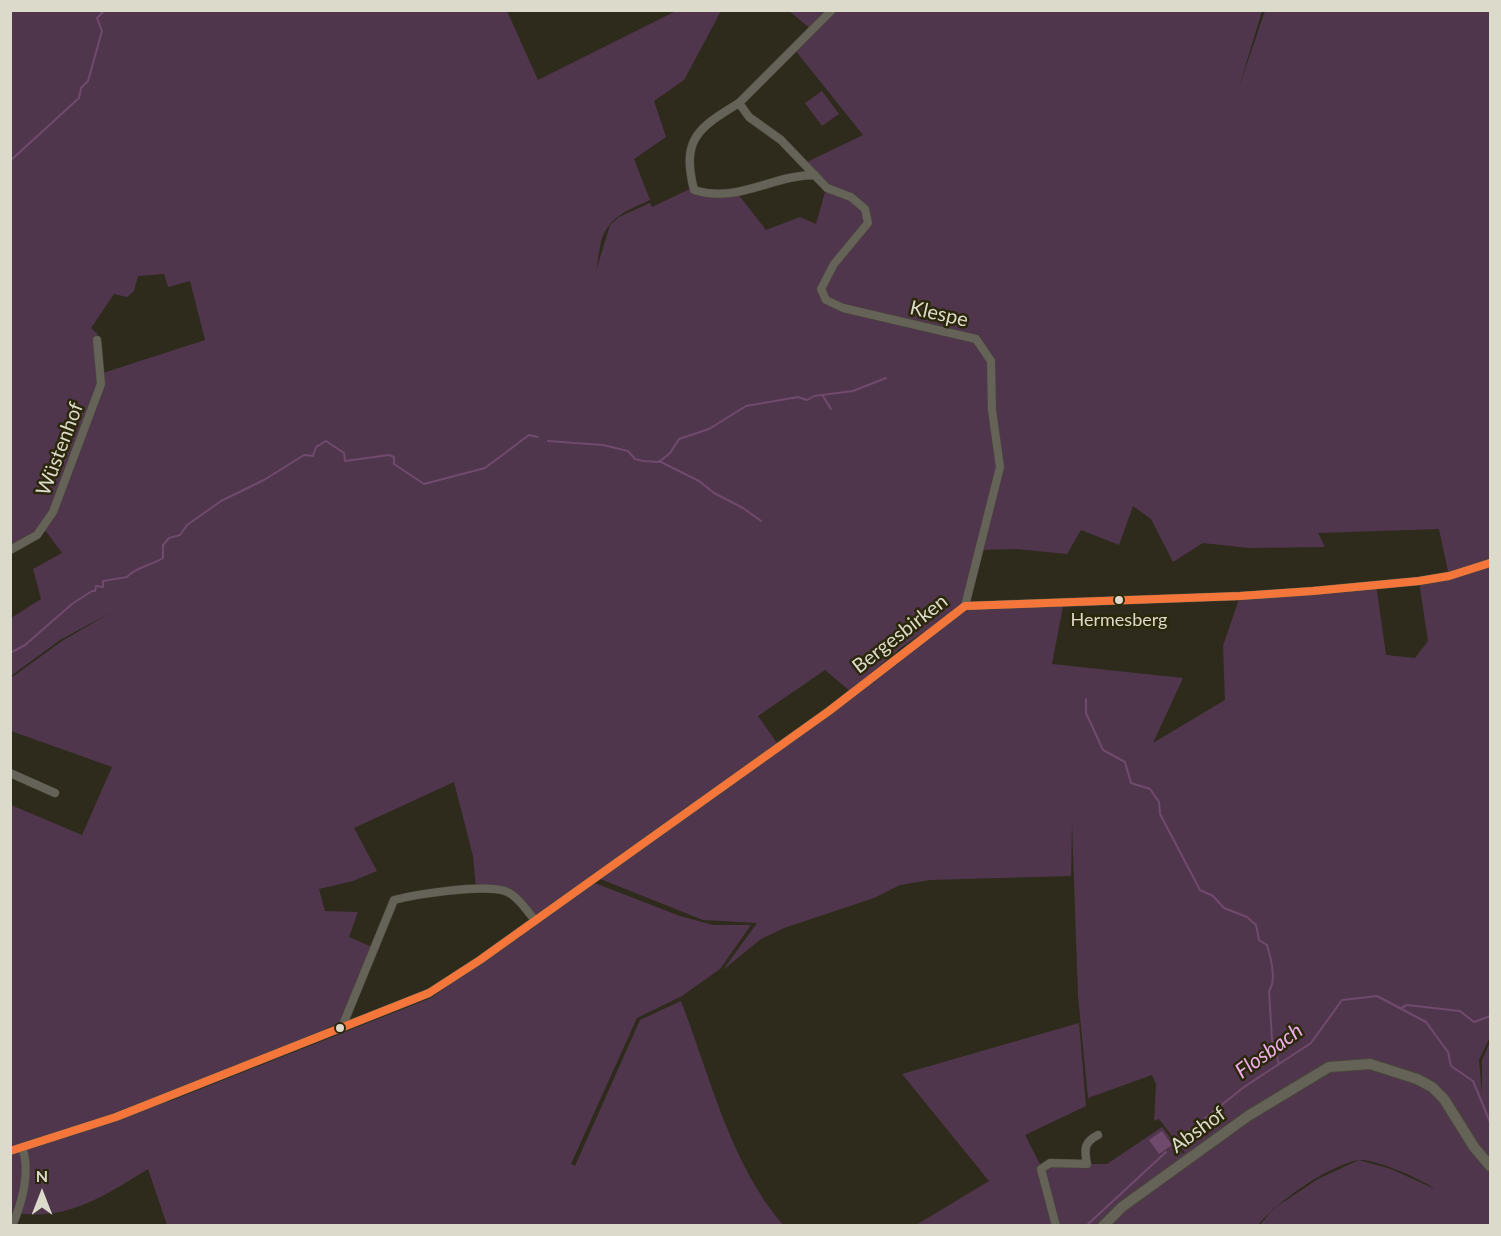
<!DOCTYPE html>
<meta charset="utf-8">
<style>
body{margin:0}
#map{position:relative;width:1501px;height:1236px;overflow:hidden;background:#2e2b1c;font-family:Lato,sans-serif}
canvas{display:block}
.frame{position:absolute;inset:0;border:12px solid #dcdaca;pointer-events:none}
.north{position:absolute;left:12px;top:1164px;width:60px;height:60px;-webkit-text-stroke:4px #2b270b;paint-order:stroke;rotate:0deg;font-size:16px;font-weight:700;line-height:24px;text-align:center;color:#dcdaca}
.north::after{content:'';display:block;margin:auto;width:21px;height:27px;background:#dcdaca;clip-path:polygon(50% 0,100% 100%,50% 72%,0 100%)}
</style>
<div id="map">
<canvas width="1501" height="1236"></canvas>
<div class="frame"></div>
<div class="north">N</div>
</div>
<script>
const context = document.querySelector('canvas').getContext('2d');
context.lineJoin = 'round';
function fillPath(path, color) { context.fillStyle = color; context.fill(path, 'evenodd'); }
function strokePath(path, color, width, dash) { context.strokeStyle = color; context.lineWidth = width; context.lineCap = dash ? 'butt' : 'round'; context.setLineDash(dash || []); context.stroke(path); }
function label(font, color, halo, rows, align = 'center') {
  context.font = font + ' Lato,sans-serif'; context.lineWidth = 5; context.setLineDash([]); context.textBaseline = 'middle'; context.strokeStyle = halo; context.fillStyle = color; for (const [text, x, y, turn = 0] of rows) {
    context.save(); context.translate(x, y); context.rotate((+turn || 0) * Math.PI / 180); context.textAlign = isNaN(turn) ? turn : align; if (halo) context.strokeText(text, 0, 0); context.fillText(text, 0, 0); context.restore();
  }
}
fillPath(new Path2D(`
 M11,11H507L538,80L676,11H721L684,80L654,101L666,137L634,159L650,200C626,211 604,219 600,247C598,255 598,263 596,271L610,225L619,217L650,203L652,207L690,189L695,194H738L766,230L800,217L816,224L826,189C845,196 862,201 866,223L825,276V301L975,341L990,361L998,461L963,605L902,647L850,691L825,670L758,716L777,743L535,917L507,889H476L473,856L454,782L354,828L377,871L353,881L319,889L325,911L358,912L349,937L372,947L343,1021L284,1048L166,1096L168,1102L431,998L592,882L680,916L713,925H751L720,969L682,996L637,1018L571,1164L575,1166L640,1020L681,1001C710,1076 730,1163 783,1225H167L148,1169C105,1195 69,1221 17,1213L11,1225V805L82,835L112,767L11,731V678L62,641L112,612L60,640L11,676V618L41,599L33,569L62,553L45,530L55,512L103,373L205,340L190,281L168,287L164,274L138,276L134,291L127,297L114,294L91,328L98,334L96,336L99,383L43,526L11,548Z
 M789,11H829L811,29Z
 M835,11H1262L1239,87L1265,11H1490V1037L1479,1060L1482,1095V1060L1490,1042V1225H1260L1273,1209L1318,1179L1359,1160L1391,1169L1435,1189C1424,1180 1371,1157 1358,1160C1326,1167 1278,1201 1258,1225H1057L1043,1173L1050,1164H1107L1162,1127L1183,1154L1185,1153L1159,1119L1154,1121L1156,1084L1152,1075L1088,1098L1078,996L1072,823L1071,876L930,880L900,885L874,898L784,928L761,939L723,970L757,923L703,920L598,878L965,606L1064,601L1052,664L1183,678L1153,743L1225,700L1223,646L1240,596L1376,584L1386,655L1415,658L1428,641L1419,581L1449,576L1439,529L1318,533L1325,547L1249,548L1203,543L1173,562L1151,519L1133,506L1119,545L1081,530L1067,554L1016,549L979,550L1001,466L994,410L993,360L976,338L844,307L827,299L823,289L828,276L862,234L866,208L828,187L805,163L863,135L795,50Z
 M822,91L839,114L822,126L805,103Z
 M1079,1023L1086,1106L1025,1135L1042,1168L1055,1225H916L989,1181L902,1074Z`), '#50364c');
fillPath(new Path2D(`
 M1162,1131L1172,1145L1159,1154L1149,1140Z`), '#704a6d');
strokePath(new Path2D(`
 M10,161L79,98L81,88L88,81L102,31L97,18L105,10
 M823,396L831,409
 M548,441L603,445L628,451L635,459L643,461L659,462L670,453L679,439L709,429L746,406L798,397L807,400L814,396L853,391L886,378
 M659,461L699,481L714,493L743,508L761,521
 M12,652L25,645L72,604L92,591H95L96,586L103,587V581L127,577C134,568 152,565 163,558V545L169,538L180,535L187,525L221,501L264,480L304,455L313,456L316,447L326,441L344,453L345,461L389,455L394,457V464L424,484L485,468L529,435L538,437
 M1086,699V713L1103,750L1125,762L1131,783L1150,789L1159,802L1160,814L1200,890L1213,896L1224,908L1247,917L1256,925L1259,940L1267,945C1271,958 1277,980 1269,991L1272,1040L1279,1064
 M1401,1008L1407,1005L1460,1011L1474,1022L1490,1016
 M1179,1139L1244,1087L1311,1043L1342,1000L1377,996L1426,1022L1448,1052L1451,1066L1473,1081L1490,1122
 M1086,1226L1166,1152`), '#704a6d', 2);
const street = new Path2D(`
 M832,10L739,103L749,117L781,140L827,188L851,197L865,209L868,223L834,264L821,289L826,300L843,308L976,339L991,361L992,410L1000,467L965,606
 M739,103C698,128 681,139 694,190C737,204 772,175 815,175
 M10,550L37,535L53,512L101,384L97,340
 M10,773L55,793
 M342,1027L394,900C417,894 482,884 505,891C517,895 527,911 535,920
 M10,1151L116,1117L429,993L480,960L829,711L965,606L1240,596L1313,591L1419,581L1449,576L1490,563
 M12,1226C22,1203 31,1171 22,1147
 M1056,1226L1041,1169L1050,1163L1087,1164C1084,1149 1084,1142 1098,1135`);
const secondary = new Path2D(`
 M1103,1226L1122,1207L1248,1116L1329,1067L1370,1064L1417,1079L1432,1087L1444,1099L1474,1147L1490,1166`);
strokePath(street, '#49473a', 9);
strokePath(secondary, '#49473a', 12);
strokePath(street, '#656358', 8);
strokePath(secondary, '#656358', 10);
strokePath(new Path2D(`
 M10,1151L116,1117L429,993L480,960L829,711L965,606L1240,596L1313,591L1419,581L1449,576L1490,563`), '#f5763a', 8);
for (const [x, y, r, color] of [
 [1119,600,5,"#dcdaca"],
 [340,1028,5,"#dcdaca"]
]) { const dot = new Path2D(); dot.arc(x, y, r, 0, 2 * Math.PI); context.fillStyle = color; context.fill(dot); strokePath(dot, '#2b270b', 2); }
label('18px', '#dcdaca', '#2b270b', [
 ["Hermesberg",1119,620]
]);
label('20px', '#dcdaca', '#2b270b', [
 ["Klespe",939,314,13],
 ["Wüstenhof",60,449,-69],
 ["Bergesbirken",900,634,-38],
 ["Abshof",1198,1130,-36]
]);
label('italic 21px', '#eeadeb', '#2b270b', [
 ["Flosbach",1269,1051,-36]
]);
</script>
